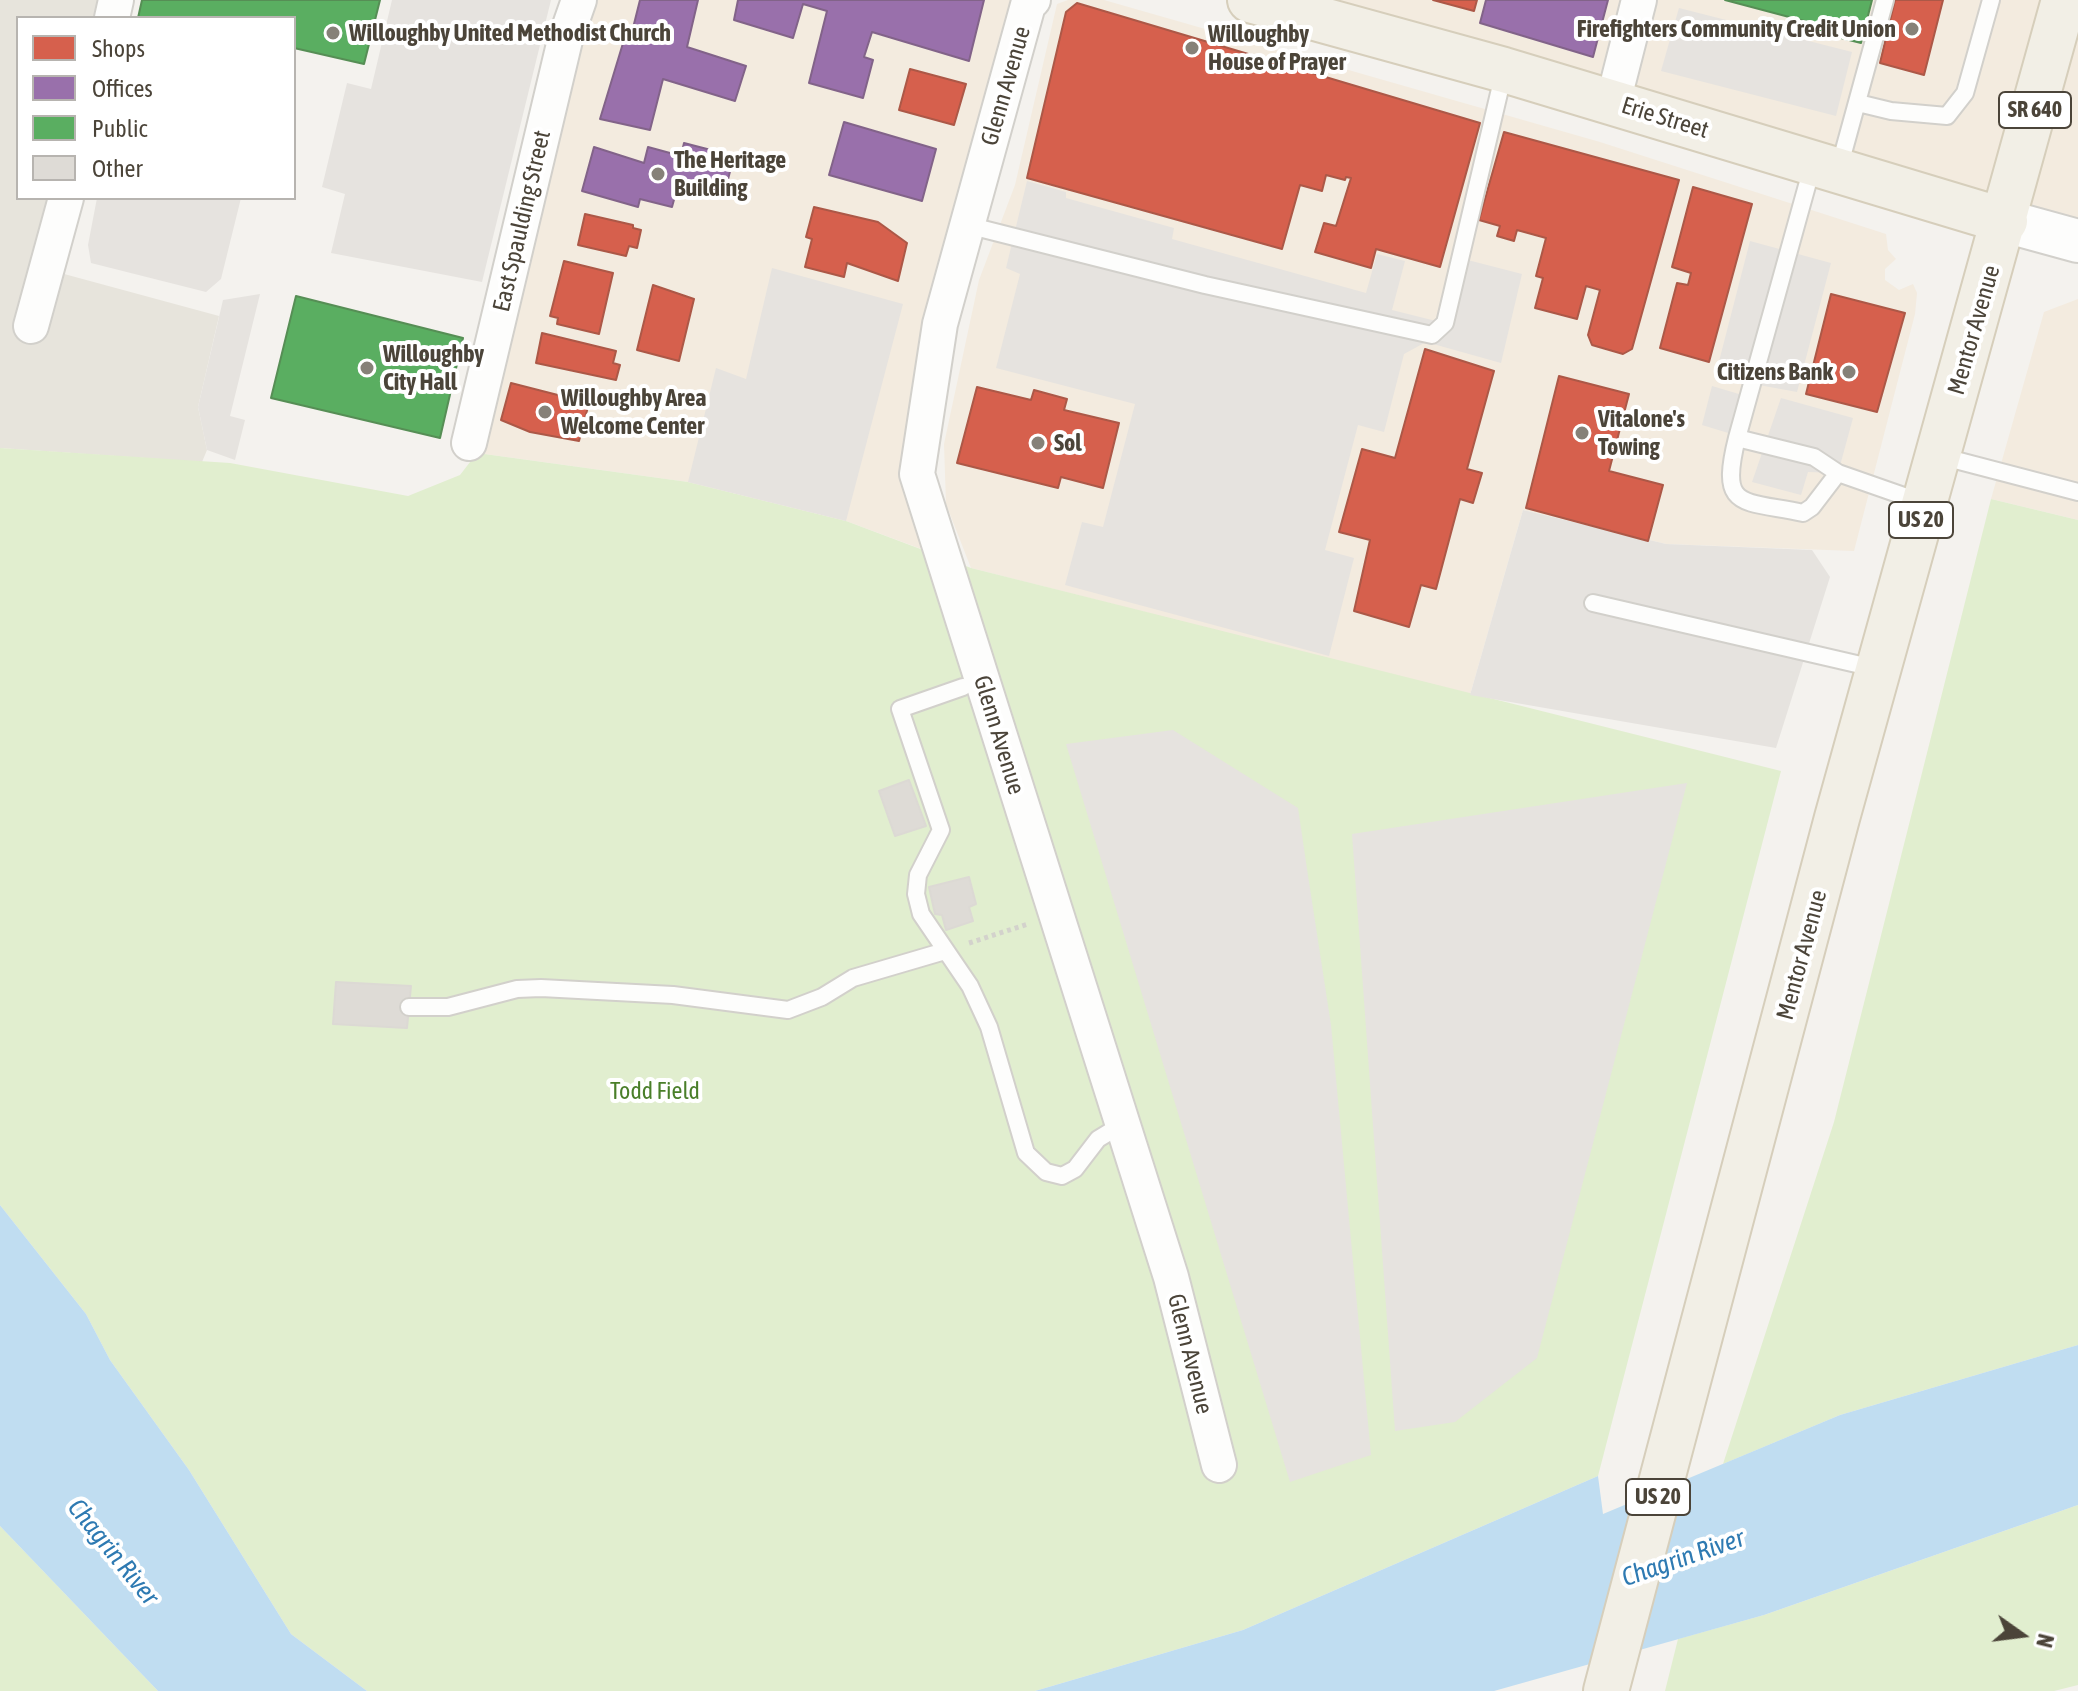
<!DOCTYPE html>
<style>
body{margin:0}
#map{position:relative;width:2078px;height:1691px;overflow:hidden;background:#f4f2ee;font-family:"Asap Condensed",sans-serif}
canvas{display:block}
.legend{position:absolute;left:16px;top:16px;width:280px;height:184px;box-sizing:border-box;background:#fff;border:2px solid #b7b4b0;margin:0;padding:10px 14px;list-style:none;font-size:24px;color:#4b4439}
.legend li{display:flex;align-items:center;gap:16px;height:40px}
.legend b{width:40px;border:2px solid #b7b4b0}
.north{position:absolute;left:1982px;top:1595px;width:80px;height:80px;-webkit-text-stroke:6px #fff;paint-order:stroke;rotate:104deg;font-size:22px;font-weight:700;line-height:32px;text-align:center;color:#4b4439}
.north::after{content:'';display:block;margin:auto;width:28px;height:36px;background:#4b4439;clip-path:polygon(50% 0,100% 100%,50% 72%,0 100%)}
</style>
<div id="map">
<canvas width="2078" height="1691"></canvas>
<ul class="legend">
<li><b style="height:22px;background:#d6604d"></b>Shops</li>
<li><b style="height:22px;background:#9970ab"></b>Offices</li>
<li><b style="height:22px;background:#5aae61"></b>Public</li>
<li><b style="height:22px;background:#dedbd6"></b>Other</li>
</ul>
<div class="north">N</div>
</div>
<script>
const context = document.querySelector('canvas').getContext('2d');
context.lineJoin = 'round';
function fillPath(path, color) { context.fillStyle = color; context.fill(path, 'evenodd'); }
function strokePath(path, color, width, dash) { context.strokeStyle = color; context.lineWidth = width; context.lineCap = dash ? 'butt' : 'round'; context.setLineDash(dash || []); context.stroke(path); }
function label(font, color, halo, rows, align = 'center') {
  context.font = font + ' "Asap Condensed",sans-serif'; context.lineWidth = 8; context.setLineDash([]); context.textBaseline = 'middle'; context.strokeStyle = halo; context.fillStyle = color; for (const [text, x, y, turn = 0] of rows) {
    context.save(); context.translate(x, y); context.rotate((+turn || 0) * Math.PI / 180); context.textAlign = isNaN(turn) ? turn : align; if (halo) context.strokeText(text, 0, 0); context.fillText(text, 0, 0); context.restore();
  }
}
fillPath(new Path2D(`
 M0,0H102L98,18H18V198H49L31,265L219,316L198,407L207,450L202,462L0,448Z`), '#e7e4dc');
fillPath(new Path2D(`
 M586,0H1023L926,356L932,553L846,521L688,482L477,453Z
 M1068,0H1104L1600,142L1886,234L1888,250L1896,259L1885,269V280L1899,290L1913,284L1917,293L1915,314L1854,551L1666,544L1523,510L1470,695L971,568L946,504L944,444L979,280L1015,185L1057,4Z
 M1271,0H1633L1609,95Z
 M1648,0H2053L1999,206L1622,97Z
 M2078,37V231L2021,215Z
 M2078,299V520L1991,499L2044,312Z`), '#f3ebdf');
fillPath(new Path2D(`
 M0,448L230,463L408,496L460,475L477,453L688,482L846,521L971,568L1781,771L1598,1476L1243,1630L1035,1691H367L291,1634L189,1470L110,1360L86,1314L0,1205Z
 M1991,499L2078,520V1345L1840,1415L1723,1464L1834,1122Z
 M2078,1505V1685L2054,1691H1665L1678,1639L1764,1615Z
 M0,1526L158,1691H0Z`), '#e1eecf');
fillPath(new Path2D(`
 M392,0H551L482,282L331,253L345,194L322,187L347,83L371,89Z
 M1679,8L1852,52L1836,116L1661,71Z
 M1027,181L1066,192V198L1174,228L1172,239L1366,293L1377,254L1405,261L1392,310L1444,323L1460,258L1522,274L1501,363L1426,342L1404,354L1384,432L1358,425L1325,550L1354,558L1329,656L1065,585L1082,522L1103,527L1135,404L996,368L1020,274L1006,268Z
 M97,198H241L221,279L206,292L91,263L88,245Z
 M1750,241L1831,263L1797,392L1715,377Z
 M772,268L903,304L846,521L688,482L716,368L746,379Z
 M260,294L230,416L245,420L235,460L207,450L198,407L223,300Z
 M1712,386L1749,397L1738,436L1702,425Z
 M1781,398L1853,418L1838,473L1808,472L1801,495L1752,482Z
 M1523,510L1666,544L1812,550L1830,577L1776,748L1470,695Z
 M1173,730L1298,808L1307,869L1331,1025L1371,1455L1290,1482L1066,744Z
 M1687,783L1537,1358L1455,1422L1395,1431L1352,834Z`), '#e6e3df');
fillPath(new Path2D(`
 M0,1205L86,1314L110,1360L189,1470L291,1634L367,1691H158L0,1526Z
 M2078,1345V1505L1764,1615L1494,1691H1035L1243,1630L1598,1476L1603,1514L1840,1415Z`), '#c0ddf1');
const shops = new Path2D(`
 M1433,0H1477L1474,11Z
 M1895,0H1943L1924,75L1880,63Z
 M1077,3L1480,123L1440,267L1376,249L1371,268L1315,252L1324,223L1336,226L1351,178L1346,177L1345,180L1326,175L1322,191L1300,185L1282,249L1027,178L1066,12Z
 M910,69L966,84L954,125L899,110Z
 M1504,132L1679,180L1632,349L1623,354L1592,345L1588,335L1600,290L1586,286L1577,319L1535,308L1543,278L1536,276L1546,238L1517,230L1514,241L1497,236L1500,226L1479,220Z
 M1693,187L1752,204L1709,362L1660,348L1677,283L1688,285L1691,273L1672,267Z
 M814,207L878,222L907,243L898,281L847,263L844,277L805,267L812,239L806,237Z
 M585,214L633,225V228L641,230L637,248L629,246L626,256L578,245Z
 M564,261L613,273L599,334L557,324L558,318L550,316Z
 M653,285L694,299L679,361L637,350Z
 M1831,294L1905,313L1877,412L1806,394Z
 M542,333L616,351L613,363L620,365L616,380L536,363Z
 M1425,349L1494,371L1467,469L1482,473L1473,503L1460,499L1436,589L1421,585L1409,627L1354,611L1370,540L1339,532L1362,449L1395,458Z
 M1559,376L1629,394L1609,471L1663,485L1648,541L1526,508Z
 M511,383L589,403L579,441L530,432L501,420Z
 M977,387L1031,400L1034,390L1067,399L1064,410L1119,423L1103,488L1061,477L1058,488L957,463Z`);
fillPath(shops, '#d6604d');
strokePath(shops, '#ac5847', 2);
const offices = new Path2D(`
 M640,0H698L687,47L746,66L735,101L663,79L650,130L600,119L627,30L632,32Z
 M738,0H984L969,61L872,32L864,57L873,60L863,98L809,83L827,11L803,4L793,38L734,20Z
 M1486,0H1608L1593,57L1480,23Z
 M844,122L936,149L922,201L829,175Z
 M684,143L734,156L725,191L703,186L702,191L678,185L672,207L640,199L638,207L582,191L594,147L644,163L648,147L681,156Z`);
fillPath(offices, '#9970ab');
strokePath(offices, '#826389', 2);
const public = new Path2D(`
 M142,0H380L364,64L294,48V18H138Z
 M1725,0H1872L1861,43L1809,30L1808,22Z
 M296,296L463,338L440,438L271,398Z`);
fillPath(public, '#5aae61');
strokePath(public, '#568e55', 2);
const building = new Path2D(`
 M909,780L926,826L895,836L879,791Z
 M969,877L976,904L969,907L973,921L946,930L942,915L935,914L929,887Z
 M336,982L411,986L407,1028L333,1024Z`);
fillPath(building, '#dedbd6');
strokePath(building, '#dcd9d4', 2);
const service = new Path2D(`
 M1858,103L1891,111L1947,116L1965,93L1991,0
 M1813,164L1737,438L1814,457L1838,473L1921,502
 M1839,168L1885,0
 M967,225L1205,285L1432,335L1445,323L1504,72
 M1737,438C1719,510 1741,500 1803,513L1812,507L1838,473
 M1940,456L2078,492
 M1593,603L1878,669
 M963,687L900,709L941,830L918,875L916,894L921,914L970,986L989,1027L1026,1153L1046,1172L1062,1176L1075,1169L1098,1139L1121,1125
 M409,1007H448L517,989L541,988L673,995L788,1010L822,997L853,978L945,951`);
const minor = new Path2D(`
 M1033,0L1028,5L940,324L917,474L1171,1277L1219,1465
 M112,18L116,0
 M1613,102L1639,0
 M31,326L66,198
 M469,443L565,40L579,0`);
const tertiary = new Path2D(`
 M2005,221L2078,241`);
const primary = new Path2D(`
 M1250,0L1504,70L2005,221
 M1606,1691L1837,818L2064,0`);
strokePath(service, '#d2d0cb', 20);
strokePath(minor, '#d2d0cb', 38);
strokePath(tertiary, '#d2d0cb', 46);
strokePath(primary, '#d6cebb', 48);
strokePath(new Path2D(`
 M969,943L1028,924`), '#d3d2cc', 5, [4, 4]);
strokePath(service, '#fdfdfc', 16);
strokePath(minor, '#fdfdfc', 34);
strokePath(tertiary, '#fdfdfc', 42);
strokePath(primary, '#f2efe6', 44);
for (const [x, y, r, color] of [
 [1912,29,8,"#868178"],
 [333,33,8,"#868178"],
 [1192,48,8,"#868178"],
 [658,174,8,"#868178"],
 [367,368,8,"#868178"],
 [1849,372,8,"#868178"],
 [545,412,8,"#868178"],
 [1582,433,8,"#868178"],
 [1038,443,8,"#868178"]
]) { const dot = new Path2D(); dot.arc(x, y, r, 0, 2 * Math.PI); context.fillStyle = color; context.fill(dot); strokePath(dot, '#fff', 3); }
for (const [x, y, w] of [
 [2035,110,72],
 [1921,520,64],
 [1658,1497,64]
]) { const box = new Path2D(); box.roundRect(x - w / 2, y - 18, w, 36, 6); context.fillStyle = '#fff'; context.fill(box); strokePath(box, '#4b4439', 2); }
label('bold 22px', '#4b4439', null, [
 ["SR 640",2035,110],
 ["US 20",1921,520],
 ["US 20",1658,1497]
]);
label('bold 24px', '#4b4439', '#fff', [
 ["Firefighters Community Credit Union",1896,29,"right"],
 ["Willoughby United Methodist Church",349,33],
 ["Willoughby",1208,34],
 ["House of Prayer",1208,62],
 ["The Heritage",674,160],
 ["Building",674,188],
 ["Willoughby",383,354],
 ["City Hall",383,382],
 ["Citizens Bank",1833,372,"right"],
 ["Willoughby Area",561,398],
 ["Welcome Center",561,426],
 ["Vitalone's",1598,419],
 ["Towing",1598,447],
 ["Sol",1054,443]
], 'left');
label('24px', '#4b4439', '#fff', [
 ["Glenn Avenue",1006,86,-74],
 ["Erie Street",1665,118,17],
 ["East Spaulding Street",522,221,-77],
 ["Mentor Avenue",1974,330,-74],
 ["Glenn Avenue",999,735,73],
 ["Mentor Avenue",1802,955,-75],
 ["Glenn Avenue",1190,1354,76]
]);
label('24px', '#4a7f2a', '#fff', [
 ["Todd Field",655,1091]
]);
label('italic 26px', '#2e7ab2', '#fff', [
 ["Chagrin River",113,1552,51],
 ["Chagrin River",1683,1558,-19]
]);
</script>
